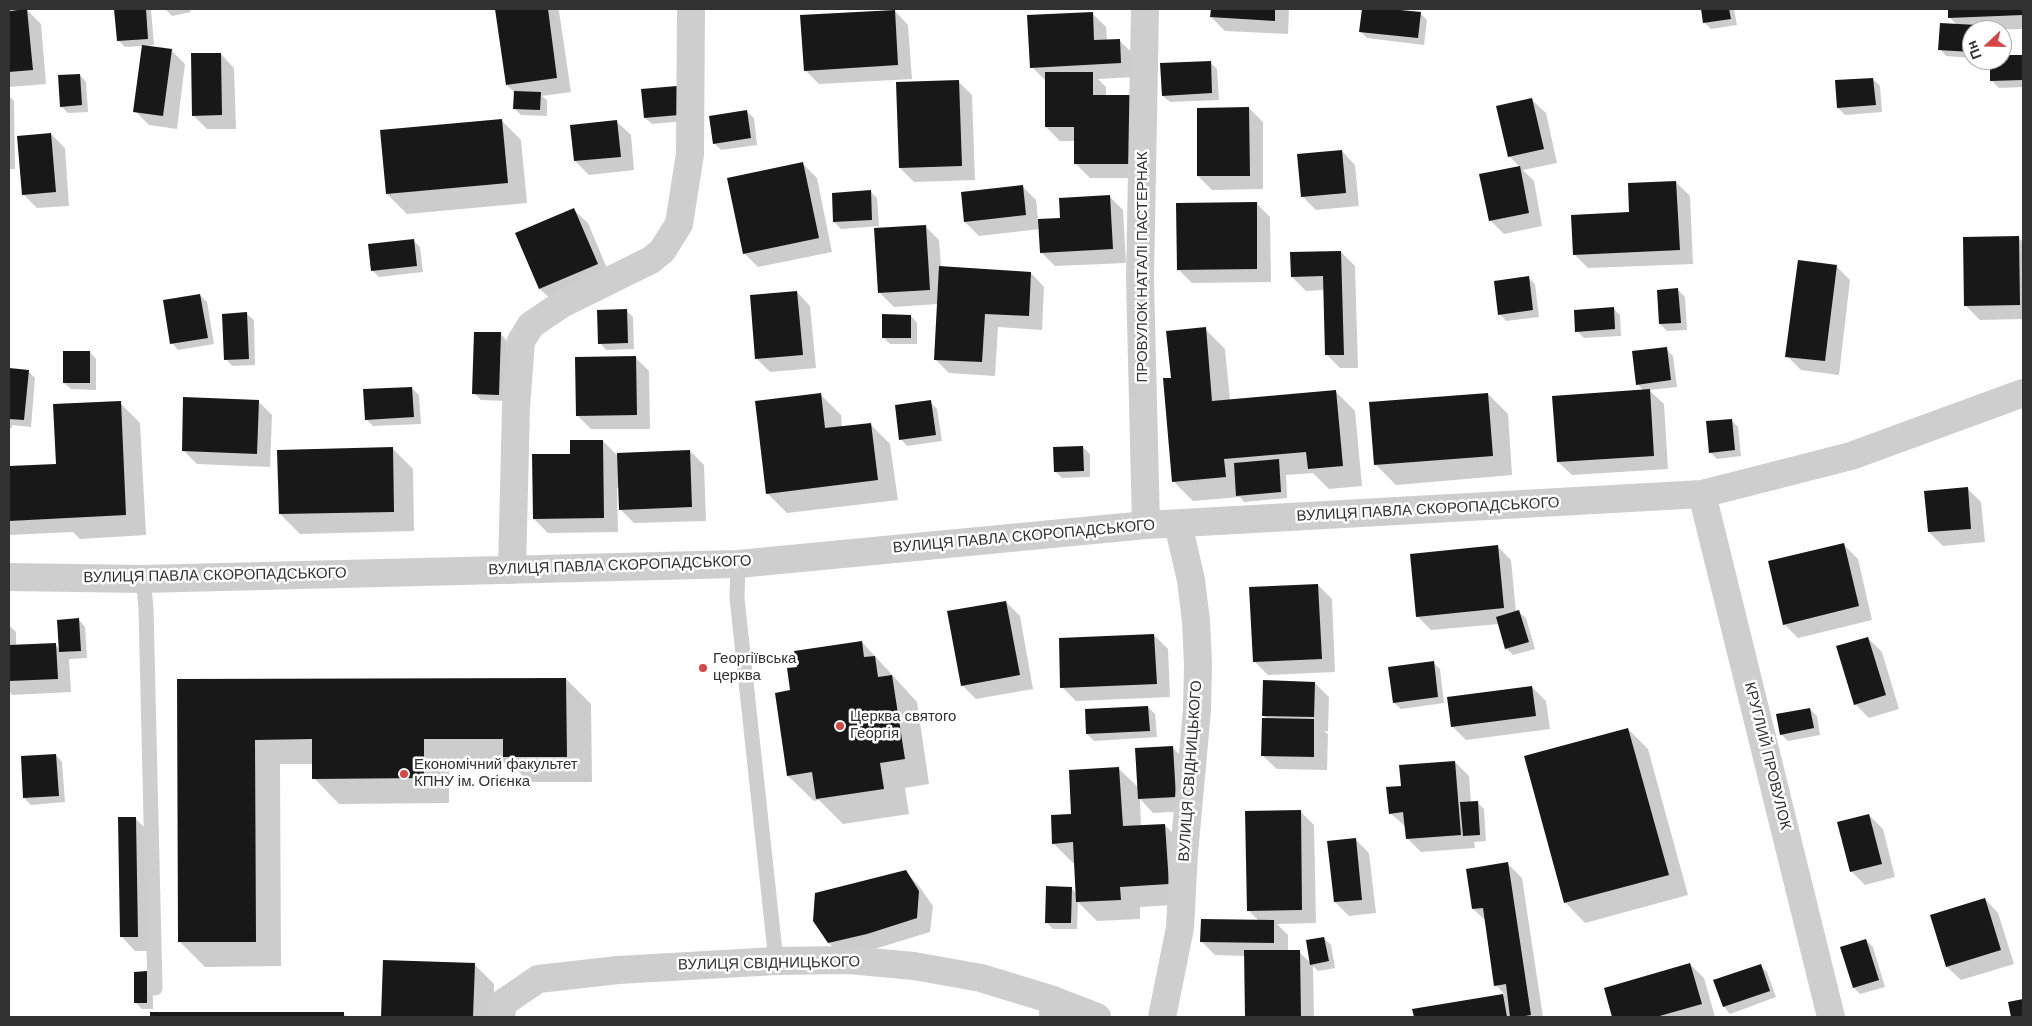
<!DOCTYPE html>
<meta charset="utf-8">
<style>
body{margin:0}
#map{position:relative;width:2032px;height:1026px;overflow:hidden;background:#fff;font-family:"DM Sans",sans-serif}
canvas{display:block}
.frame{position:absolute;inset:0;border:10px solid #313131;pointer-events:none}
.north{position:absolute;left:1962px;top:20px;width:50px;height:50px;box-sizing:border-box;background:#fff;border:1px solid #adadad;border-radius:50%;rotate:249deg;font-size:14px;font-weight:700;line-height:20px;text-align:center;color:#313131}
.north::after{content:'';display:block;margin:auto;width:18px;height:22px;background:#d54647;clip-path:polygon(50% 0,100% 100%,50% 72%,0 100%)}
</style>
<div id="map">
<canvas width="2032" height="1026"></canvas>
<div class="frame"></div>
<div class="north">Пн</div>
</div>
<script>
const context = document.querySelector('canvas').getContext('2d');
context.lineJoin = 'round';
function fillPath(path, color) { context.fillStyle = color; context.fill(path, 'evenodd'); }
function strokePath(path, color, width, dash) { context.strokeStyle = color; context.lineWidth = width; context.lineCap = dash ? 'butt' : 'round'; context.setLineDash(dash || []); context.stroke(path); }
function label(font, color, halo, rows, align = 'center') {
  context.font = font + ' "DM Sans",sans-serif'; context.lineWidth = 5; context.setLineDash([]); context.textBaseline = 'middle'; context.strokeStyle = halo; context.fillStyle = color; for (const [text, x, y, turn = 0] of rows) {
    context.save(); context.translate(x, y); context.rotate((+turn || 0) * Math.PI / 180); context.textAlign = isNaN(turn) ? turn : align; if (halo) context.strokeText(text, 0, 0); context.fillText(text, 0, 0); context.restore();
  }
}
fillPath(new Path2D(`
 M115,9H151L154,45L145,46L171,50L185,64L177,129L149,125L135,111L143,46L125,47L118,40Z
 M165,9H190L191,12L172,16Z
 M497,9H557L559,11L571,92L542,96L547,100V116L521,115L514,108L515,93L507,85Z
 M1212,9H1289L1288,34L1225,31L1211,17Z
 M1363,9L1421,14L1427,20L1424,45L1367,38L1360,31Z
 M1702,9H1734L1737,25L1711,29L1704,22Z
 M1949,9H2023V29L1972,30V58L1946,56L1940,49L1957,25L1949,17Z
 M27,10L41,24L46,84L9,87V12Z
 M895,11L908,25L912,79L819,84L805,70Z
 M1092,13L1106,27L1107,40H1119L1133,54L1134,77L1098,79L1106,87V96L1144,178H1090L1076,164L1075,141H1060L1046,127V81L1032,67Z
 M221,54L234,68L236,129H207L193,115Z
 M2002,56H2021L2023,58V87L1999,88L1992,81L1991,60H2002Z
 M1210,62L1217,69L1219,100L1170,102L1163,96Z
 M80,75L86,82L88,112L68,113L61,106Z
 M1873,79L1880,86L1882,112L1845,115L1838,108Z
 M958,81L972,95L975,180L914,182L900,168Z
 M643,91L685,121L652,124L645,118Z
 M9,96L14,101L15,169H9Z
 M1532,100L1546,113L1557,163L1523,170L1534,181L1542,226L1504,234L1490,220L1520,167L1509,156Z
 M1249,108L1263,122V189L1212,190L1198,176Z
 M747,112L754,118L757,145L721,150L714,143Z
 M501,120L521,140L527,203L407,214L387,194Z
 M617,122L631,135L634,170L589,175L575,161Z
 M51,134L65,148L69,206L37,208L23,194Z
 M1342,151L1355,165L1359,206L1316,210L1302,196Z
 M803,164L817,178L832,252L758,267L744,253Z
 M1676,182L1690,196L1693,264L1588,268L1574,254Z
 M1022,186L1036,200L1038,220L1061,219L1109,196L1123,210L1126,263L1055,266L1041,252L1040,229L979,236L965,222Z
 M870,191L877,198L879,226L841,229L834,222Z
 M1256,203L1270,217L1271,282L1192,283L1178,269Z
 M574,210L588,223L611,278L554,302L540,289L517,234Z
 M925,226L939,240L941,267L1031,273L1044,287L1042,330L998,327L995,376L949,373L935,359L938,304L894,307L880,293Z
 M2018,237L2023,242V319L1980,320L1966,306Z
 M413,240L420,247L423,272L379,277L372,270Z
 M1341,252L1355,266L1358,368H1340L1326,354L1324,290L1306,291L1292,277Z
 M1836,266L1850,280L1839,375L1801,370L1787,356Z
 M1528,277L1535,284L1539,317L1506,321L1500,314Z
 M1678,290L1685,297L1687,330L1667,331L1660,324Z
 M797,292L810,306L816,368L770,372L756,358Z
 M200,295L207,302L214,344L178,350L172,343Z
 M1613,308L1620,315L1621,336L1584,338L1577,331Z
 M626,310L633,317L634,349L606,350L600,343Z
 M247,314L254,320L255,365L232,366L226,359Z
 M911,316L917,323V344H890L883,337Z
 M1205,329L1225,349L1230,400L1335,391L1355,411L1362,486L1329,489L1313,473L1286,475L1287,498L1244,502L1240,497L1193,501L1173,481L1172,379Z
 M501,334L507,341L506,401L481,400L474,393Z
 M9,345L10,369L28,371L35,378L31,427L12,425V428H9Z
 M1666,349L1673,356L1677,387L1649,390L1664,404L1668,469L1572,475L1558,462L1644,391L1637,384Z
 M90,352L96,359V390L71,389L64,383Z
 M635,357L649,371L650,429H591L577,415Z
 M412,388L419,395L421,424L373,426L366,419Z
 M1488,394L1508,414L1512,475L1396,485L1376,465Z
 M821,395L841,415L842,427L870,424L890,444L898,500L787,513L767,493Z
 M258,401L272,415L270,467L197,464L183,450Z
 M930,402L937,409L942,441L907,446L901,439Z
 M120,403L140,423L146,535L80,539L73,532L9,535V467L55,465L57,467Z
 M1731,420L1738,427L1741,456L1717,459L1710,452Z
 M603,441L618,456L690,451L704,465L706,521L634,523L620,509L619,488H617L618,532L548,533L534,519L572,455Z
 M1083,447L1090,454V477L1062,478L1055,471Z
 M393,449L413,469L414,531L300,534L280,514Z
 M1967,488L1981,502L1985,542L1943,546L1929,532Z
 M1844,545L1858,559L1872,620L1798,638L1784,624Z
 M1497,546L1511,560L1516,612H1519L1526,618L1535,649L1513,655L1506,648L1499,624L1431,630L1417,616Z
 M1318,585L1332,599L1335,672L1268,675L1254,661Z
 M1006,602L1020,616L1033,689L976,699L962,685Z
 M79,620L85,627L87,658L69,659L71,692L12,695L9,691V625L16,632V646L55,645L60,649Z
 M1154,635L1168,649L1170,697L1076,701L1062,687Z
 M1868,638L1882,652L1899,709L1869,718L1855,704Z
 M862,642L917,702L929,784L905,788L909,814L843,824L819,800L814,801L788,776L776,694L792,691L798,668Z
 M1433,662L1440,669L1444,703L1401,709L1394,703Z
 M566,679L591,704L592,782H529L511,764H449V803L339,804L314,778V764H280L281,966L205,967L180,942L178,681Z
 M1315,683L1329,697L1328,731H1324L1328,734L1327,770L1277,769L1263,756L1268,720L1263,715Z
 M1532,687L1546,701L1550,729L1466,740L1452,726Z
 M1148,707L1155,714L1157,737L1094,741L1087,734Z
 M1810,709L1817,716L1820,735L1788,741L1781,734Z
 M1628,729L1648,749L1688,895L1585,923L1565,902Z
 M1172,747L1186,761L1189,811L1153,813L1140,799L1141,827L1165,825L1185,846L1189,904L1140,907V919L1097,921L1078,902L1077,929H1053L1046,922L1071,888L1077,894L1075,863H1073L1053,843L1072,816L1119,769L1139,788Z
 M56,755L62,762L65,802L31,805L24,798Z
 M1455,762L1469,776L1471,803L1477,802L1484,809L1486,841L1474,842L1475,848L1421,852L1407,838L1406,827L1390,813L1402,787Z
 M1300,811L1314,825L1316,923L1277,924L1288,935V952H1299L1311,963L1324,938L1331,945L1335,968L1318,971L1313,966L1314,1017H1247L1246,956L1215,955L1202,942L1259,921L1248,910Z
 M1869,815L1883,829L1895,877L1865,885L1851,871Z
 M135,818L149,832L151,951H135L122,937Z
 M1355,839L1369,853L1376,913L1349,916L1335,902Z
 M1508,864L1522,878L1543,1017H1415L1414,1010L1505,995L1496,985L1486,921L1473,909Z
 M905,871L919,886L933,906L930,932L881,947L843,957L829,943Z
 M1985,899L1998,913L2014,964L1961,980L1947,967Z
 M1866,940L1873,947L1885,987L1860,994L1854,988Z
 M384,961L474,964L494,984L493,1017H383Z
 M1690,964L1704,978L1715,1017H1614L1605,989Z
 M1760,965L1767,972L1776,997L1730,1014L1724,1007L1714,981Z
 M146,973L153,979V1009H142L136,1003Z
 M151,1013L343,1014L347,1017H151Z`), '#0003');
fillPath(new Path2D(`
 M27,9L33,70L9,72V11Z
 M114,9H146L148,39L117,41Z
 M495,9H548L557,78L506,85Z
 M1211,9H1275V21L1210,17Z
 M1362,9H1390L1421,12L1418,38L1359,32Z
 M1701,9H1729L1731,19L1703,23Z
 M1948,9H2023V15L1948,18Z
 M895,10L898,65L804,71L800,15Z
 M1093,12L1094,40L1120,39L1121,63L1030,68L1027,15Z
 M1940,23L1977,25V30H1972V52L1938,50Z
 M142,45L172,49L163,116L133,112Z
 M191,53H221L222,115L192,116Z
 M2002,55H2022L2023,80L1990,81V60H2002Z
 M1211,61L1212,93L1162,96L1160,63Z
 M1045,72H1093V95H1130L1131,164H1074V127H1045Z
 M80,74L82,105L60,107L58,75Z
 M1873,78L1876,105L1837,108L1835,80Z
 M959,80L962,166L899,168L896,82Z
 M677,86L679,115L644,118L641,89Z
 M514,91L541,92L540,110L513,109Z
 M1532,98L1544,149L1508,157L1496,106Z
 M1249,107L1250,176H1197V108Z
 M747,110L751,138L713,144L709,116Z
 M502,119L508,183L386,194L380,130Z
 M617,120L621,157L574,161L570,125Z
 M51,133L56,192L22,195L17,136Z
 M1342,150L1346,193L1301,197L1297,154Z
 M803,162L819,238L743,254L727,178Z
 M1520,166L1529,213L1489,221L1479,174Z
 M1676,181L1680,250L1573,255L1571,215L1629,212L1628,183Z
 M1023,185L1026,215L964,222L961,192Z
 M871,190L872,220L833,222L832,193Z
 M1110,195L1113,249L1040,253L1038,219L1060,218L1059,198Z
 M1257,202V269L1177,270L1176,203Z
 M574,208L598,264L539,289L515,233Z
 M926,225L930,290L878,293L874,228Z
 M2019,236L2020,305L1964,306L1963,237Z
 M414,239L417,266L371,271L368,244Z
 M1341,251L1344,355H1325L1323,276L1291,277L1290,252Z
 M1798,260L1837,265L1825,361L1785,357Z
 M939,266L1031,272L1029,316L985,314L982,362L934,360Z
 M1529,276L1533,310L1498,315L1494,281Z
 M1678,288L1681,323L1659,324L1657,290Z
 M797,291L803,355L755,359L750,295Z
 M200,294L208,338L170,344L163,300Z
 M1614,307L1615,329L1575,332L1574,310Z
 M627,309L628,343L598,344L597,310Z
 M247,312L249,359L224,360L222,314Z
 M882,314L911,315V338H882Z
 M1206,327L1212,401L1336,390L1343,466L1308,469L1306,452L1224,459L1226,477L1172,482L1163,378H1171L1166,331Z
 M474,332H501L499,395L472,394Z
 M1667,347L1671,380L1636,385L1632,351Z
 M63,351H90V383H63Z
 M636,356L637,415L576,416L575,357Z
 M9,368L29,370L24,420L9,419Z
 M412,387L414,417L365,420L363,389Z
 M1650,389L1654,456L1557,462L1552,396Z
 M821,393L825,428L871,423L878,480L766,494L755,401Z
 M1488,393L1493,456L1374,465L1369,402Z
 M183,397L259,400L257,454L182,451Z
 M931,400L936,435L899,440L895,405Z
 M121,401L126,515L9,521V466L56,464L53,404Z
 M1732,419L1735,450L1709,453L1706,421Z
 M570,440H603L604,518L533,519L532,454H570Z
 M1083,446L1084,471L1054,472L1053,447Z
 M393,447L394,512L279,514L277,450Z
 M690,450L692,507L619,510L617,453Z
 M1279,459L1281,492L1236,496L1234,463Z
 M1968,487L1971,529L1928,532L1924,491Z
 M1844,543L1859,606L1783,625L1768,561Z
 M1498,545L1504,608L1416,617L1410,554Z
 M1318,584L1322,659L1253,662L1249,587Z
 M1006,601L1020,675L961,686L947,611Z
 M1519,610L1529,642L1505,649L1496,617Z
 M79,618L81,651L59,652L57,620Z
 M1154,634L1157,684L1060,688L1059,638Z
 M1868,637L1886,695L1854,705L1836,646Z
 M862,641L864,657L875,656L878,677L892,675L905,759L880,763L884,789L816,799L812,772L787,776L775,693L790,690L787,668L797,667L794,651Z
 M56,643L58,679L9,681V645Z
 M1434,661L1438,697L1393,703L1388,667Z
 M566,678L567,757H503V739H424V778L312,779V739L255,740L256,942H178L177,679Z
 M1263,680L1315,682L1314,717L1262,716Z
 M1532,686L1536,716L1451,727L1447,697Z
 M1148,706L1150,731L1086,734L1085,709Z
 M1810,708L1814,728L1780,735L1776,714Z
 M1262,718L1314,719V757L1261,756Z
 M1628,728L1669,875L1564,903L1524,756Z
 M1173,746L1176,797L1138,799L1135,748Z
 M56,754L59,796L23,798L21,756Z
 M1455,761L1461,835L1406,839L1403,812L1389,814L1386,787L1401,786L1399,765Z
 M1119,767L1123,826L1165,824L1169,884L1120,887L1121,900L1076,902L1073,842L1052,844L1051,815L1071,814L1069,770Z
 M1478,801L1480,835L1463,836L1460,802Z
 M1301,810L1302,910L1247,911L1245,811Z
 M1869,814L1882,864L1850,872L1837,822Z
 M118,817H136L138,937H120Z
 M1356,838L1362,900L1334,902L1327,841Z
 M1508,862L1531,1015L1519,1017H1510L1506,984L1494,986L1483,908L1472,909L1466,869Z
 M906,870L919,891L917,918L867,934L828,943L813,921L815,893Z
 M1046,886L1072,887L1071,923H1045Z
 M1985,898L2001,950L1946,967L1930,915Z
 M1201,919L1274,920V943L1200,942Z
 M1324,937L1329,961L1310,965L1306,940Z
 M1866,939L1879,980L1853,988L1840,947Z
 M1244,950H1300L1301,1017H1245Z
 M383,960L475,963L473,1017H381Z
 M1690,963L1702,1004L1656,1017H1612L1604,988Z
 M1761,964L1770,991L1723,1007L1713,980Z
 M147,971V1003H134V972Z
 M1503,994L1507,1017H1414L1412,1009Z
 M2023,999V1017H2011L2008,1002Z
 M150,1012H344V1017H150Z`), '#181818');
strokePath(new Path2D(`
 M738,564L737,598L776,961
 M143,579L146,608L155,988`), '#cecece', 15);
strokePath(new Path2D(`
 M1145,9L1140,279L1146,525
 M1702,494L1831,1017
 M512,570L516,407L521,341L531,325L562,304L651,260L662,251L679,224L690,154L691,9
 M9,577L143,579L738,564L1146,525L1702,494L1851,456L2023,393
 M501,1017L503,1003L538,979L618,970L776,961L848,960L914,966L981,978L1053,1000
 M1053,1017V1000L1097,1017
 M1162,1017L1180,928L1184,853L1197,710L1198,664L1196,621L1191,580L1178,524`), '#cecece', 28);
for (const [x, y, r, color] of [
 [703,668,5,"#d54647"],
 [840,726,5,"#d54647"],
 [404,774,5,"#d54647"]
]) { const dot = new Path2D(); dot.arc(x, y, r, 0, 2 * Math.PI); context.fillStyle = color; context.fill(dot); strokePath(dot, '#fff', 2); }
label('15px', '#313131', '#fff', [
 ["ПРОВУЛОК НАТАЛІ ПАСТЕРНАК",1143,267,-90],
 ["ВУЛИЦЯ ПАВЛА СКОРОПАДСЬКОГО",1428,510,-3],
 ["ВУЛИЦЯ ПАВЛА СКОРОПАДСЬКОГО",1024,537,-5],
 ["ВУЛИЦЯ ПАВЛА СКОРОПАДСЬКОГО",620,566,-2],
 ["ВУЛИЦЯ ПАВЛА СКОРОПАДСЬКОГО",215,576,-1],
 ["КРУГЛИЙ ПРОВУЛОК",1767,756,76],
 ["ВУЛИЦЯ СВІДНИЦЬКОГО",1191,771,-86],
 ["ВУЛИЦЯ СВІДНИЦЬКОГО",769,964,-1]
]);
label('15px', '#313131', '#fff', [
 ["Георгіївська",713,659],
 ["церква",713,676],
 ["Церква святого",850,717],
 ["Георгія",850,734],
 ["Економічний факультет",414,765],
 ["КПНУ ім. Огієнка",414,782]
], 'left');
</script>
